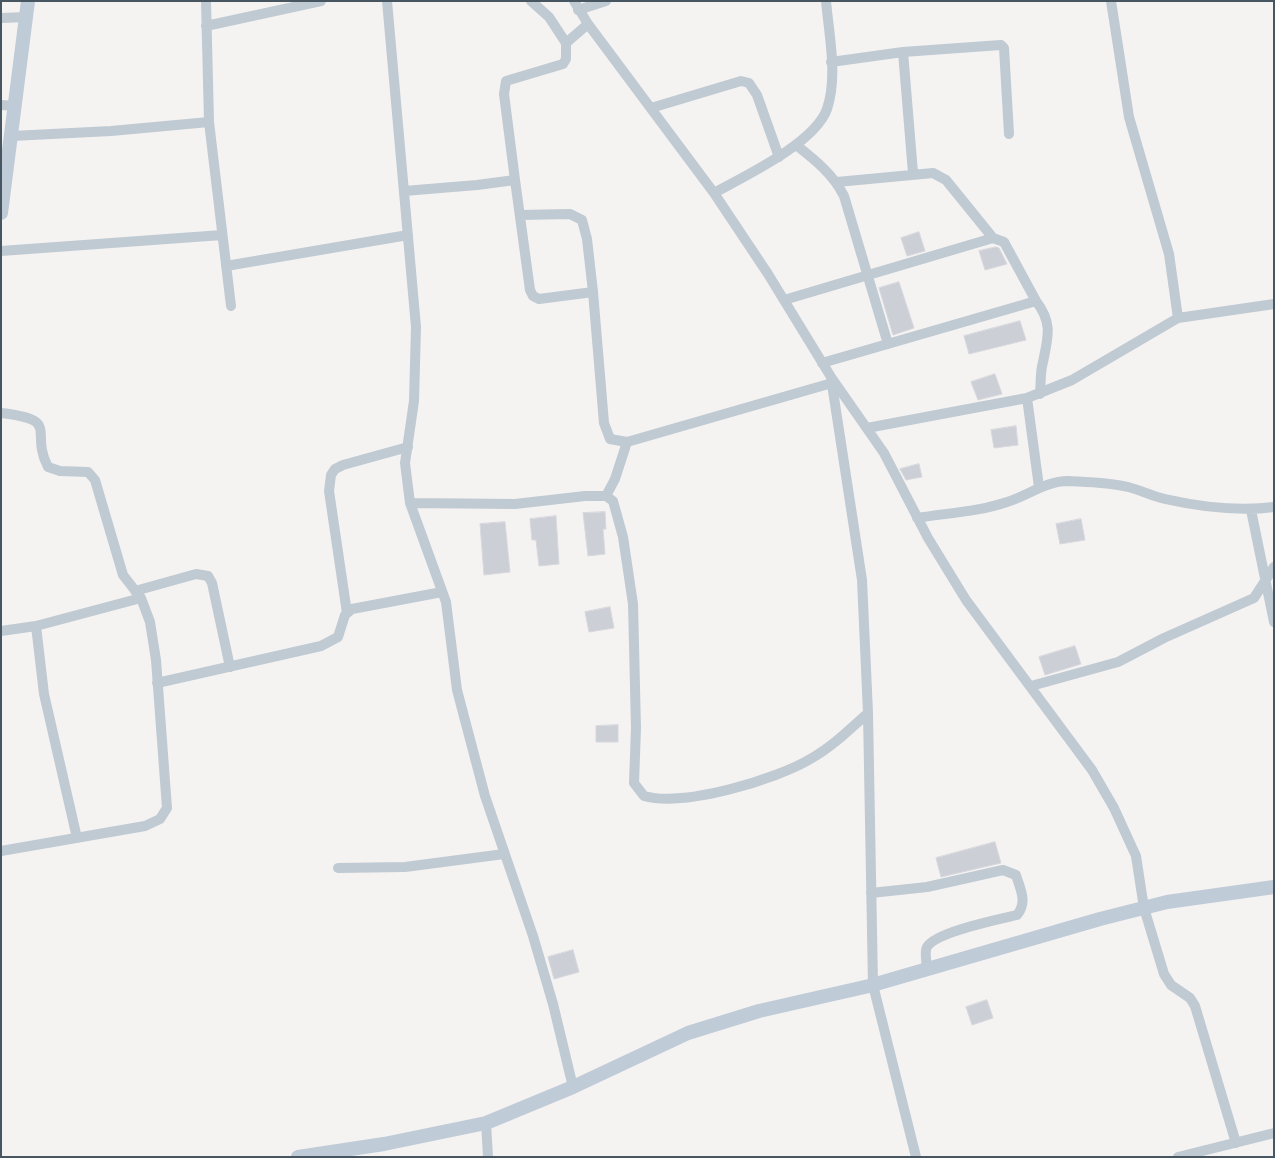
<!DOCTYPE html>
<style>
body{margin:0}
#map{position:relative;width:1275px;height:1158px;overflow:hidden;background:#f5f2f2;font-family:Quicksand,sans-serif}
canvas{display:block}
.frame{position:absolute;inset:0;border:2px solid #485662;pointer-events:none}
</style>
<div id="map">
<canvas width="1275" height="1158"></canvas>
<div class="frame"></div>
</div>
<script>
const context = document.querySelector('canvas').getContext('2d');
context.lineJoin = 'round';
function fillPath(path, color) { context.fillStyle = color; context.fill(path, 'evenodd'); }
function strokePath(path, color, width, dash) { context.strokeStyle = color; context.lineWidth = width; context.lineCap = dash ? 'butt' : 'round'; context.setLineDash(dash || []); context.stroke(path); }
const building = new Path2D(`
 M919,232L925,251L907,256L901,238Z
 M996,247L999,248L1007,264L985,270L979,251Z
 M899,282L914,328L893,335L879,288Z
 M1020,321L1026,340L969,354L964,336Z
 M995,374L1002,394L978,400L971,382Z
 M1016,426L1018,445L994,448L991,430Z
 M919,464L922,477L906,480L900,469Z
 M605,512L606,529H603L605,554L588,556L583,513Z
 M556,516L559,564L539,566L536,540H532L530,519Z
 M1081,519L1085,540L1060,544L1056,524Z
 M505,522L510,572L484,575L480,524Z
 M610,607L614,628L589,632L585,612Z
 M1075,646L1081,664L1045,675L1039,657Z
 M618,725V742H596V726Z
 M995,842L1001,863L941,877L936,858Z
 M573,950L579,972L554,979L548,957Z
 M987,1000L993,1018L972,1025L966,1007Z`);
fillPath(building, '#cccfd5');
strokePath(building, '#d6d8de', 1);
strokePath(new Path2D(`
 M206,1L209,122L231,306
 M387,1L416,327L414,401L405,463L410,503L446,602L457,690L485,796L533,936L553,1004L573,1087
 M531,1L549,17L566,43
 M574,1L588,24L714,193L768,274L831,377L884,453L928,538L966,600L1092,770L1114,808L1136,856L1144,908L1164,974L1171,985L1190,998L1195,1006L1236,1143
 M1111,1L1129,117L1169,254L1178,318
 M578,10L606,1
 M1,18L27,17
 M206,26L321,1
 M903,52L913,173
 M831,62L903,52L1001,45L1004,48L1009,134
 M1,105L16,106
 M651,108L741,81L749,83L757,95L779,157
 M12,136L111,131L209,122
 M796,145C815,160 833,174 844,196L888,344
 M515,180L504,94L506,81L563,64L566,59V43L588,24
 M837,182L933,173L946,180L993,238
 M404,191L477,185L515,180L530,290L533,296L539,299L593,292L604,423L610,439L627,442L832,383
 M714,193C745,176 815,143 827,109C838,76 829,35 826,1
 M520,215L570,214L582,220L587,239L593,292
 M1,251L222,235
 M226,266L408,235
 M784,300L993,238L1004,242L1036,301
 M822,363L1036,301C1053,323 1048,337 1043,362C1040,372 1041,383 1040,394
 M831,378L862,580L868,713L873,985L916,1157
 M1027,398L1039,487
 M1,413C62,420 29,431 48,467L60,471L88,472L95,480L123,575L141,598L150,622L156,660L167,808L160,819L145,826L1,851
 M867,428L1027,398L1072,380L1178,318L1274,304
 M606,496L615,479L627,442
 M410,503L515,504L585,496H606L613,501L623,537L633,604L636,728L634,783L644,796C684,807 776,780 812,758C833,746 850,729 868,713
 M1251,510L1274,622
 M917,518C947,513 978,512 1007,502C1027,496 1046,481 1068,481C1088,482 1108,482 1128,487C1140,490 1152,496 1165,499C1201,507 1237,512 1274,507
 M135,591L196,574L208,576L212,583L230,667
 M347,613L329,491L331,475L335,469L343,465L408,447
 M36,626L44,694L77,838
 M1,631L36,626L141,598
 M157,683L321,646L338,637L345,615L352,609L442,592
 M1031,686L1118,662L1164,638L1254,598L1274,567
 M338,868L405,867L504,854
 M871,893L927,887L1003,870L1016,875C1020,889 1028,902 1017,915C1000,919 935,932 927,947C924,952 927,963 927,969
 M486,1123L488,1157
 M1178,1157L1274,1133`), '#bfcad2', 10);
strokePath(new Path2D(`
 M1,213L28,1
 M298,1157L384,1144L486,1123L573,1087L688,1033L759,1011L869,986L1100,919L1167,902L1274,887`), '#bfcbd7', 14);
</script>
